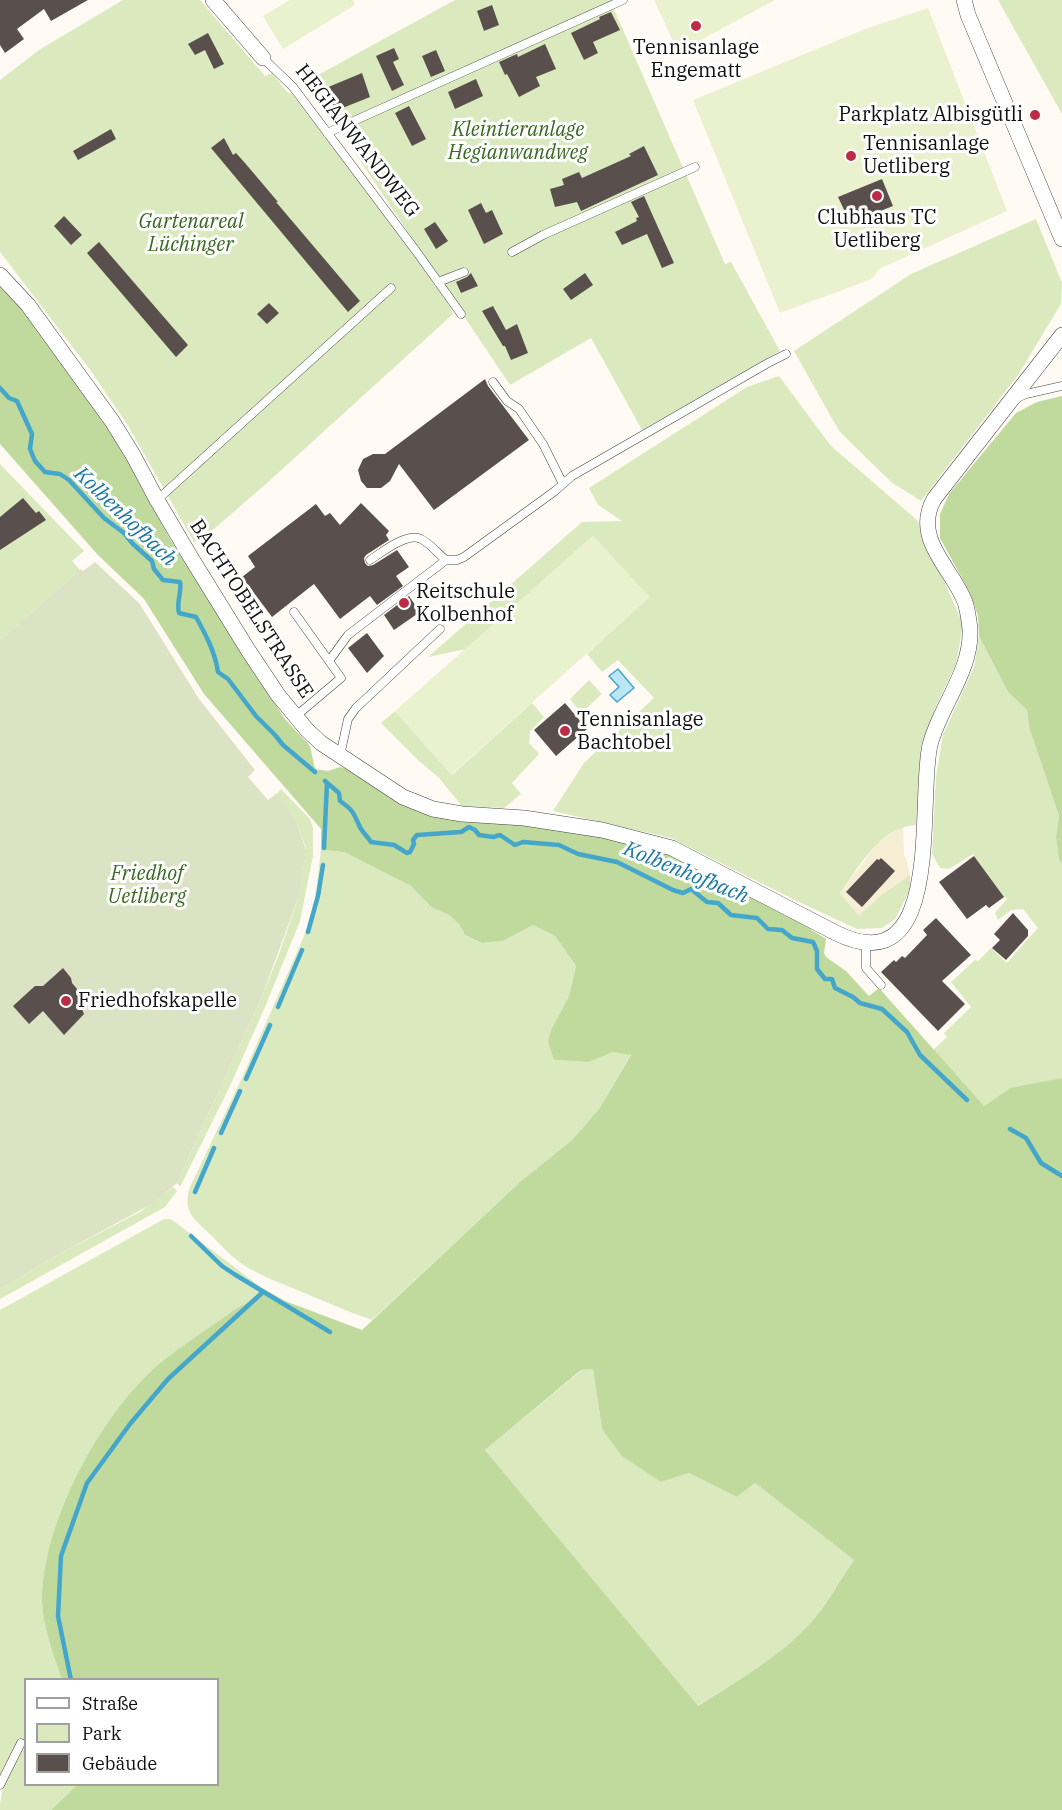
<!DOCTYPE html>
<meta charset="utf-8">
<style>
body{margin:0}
#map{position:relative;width:1062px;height:1810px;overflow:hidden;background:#fffbf4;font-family:"IBM Plex Serif",serif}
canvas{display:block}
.legend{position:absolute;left:24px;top:1678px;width:195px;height:108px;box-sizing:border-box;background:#fff;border:2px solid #9f9f9f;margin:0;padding:8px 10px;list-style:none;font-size:18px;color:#101010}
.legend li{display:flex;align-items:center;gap:12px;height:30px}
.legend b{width:30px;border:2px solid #9f9f9f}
</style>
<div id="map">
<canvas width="1062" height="1810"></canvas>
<ul class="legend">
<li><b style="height:8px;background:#fff"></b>Straße</li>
<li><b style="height:16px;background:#dae9be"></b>Park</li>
<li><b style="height:16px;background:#59504d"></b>Gebäude</li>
</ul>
</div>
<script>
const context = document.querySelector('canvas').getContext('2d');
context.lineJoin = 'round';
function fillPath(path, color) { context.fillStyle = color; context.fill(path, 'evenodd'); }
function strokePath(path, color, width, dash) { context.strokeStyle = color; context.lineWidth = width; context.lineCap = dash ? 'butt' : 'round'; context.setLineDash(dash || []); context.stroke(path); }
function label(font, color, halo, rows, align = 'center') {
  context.font = font + ' "IBM Plex Serif",serif'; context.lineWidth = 6; context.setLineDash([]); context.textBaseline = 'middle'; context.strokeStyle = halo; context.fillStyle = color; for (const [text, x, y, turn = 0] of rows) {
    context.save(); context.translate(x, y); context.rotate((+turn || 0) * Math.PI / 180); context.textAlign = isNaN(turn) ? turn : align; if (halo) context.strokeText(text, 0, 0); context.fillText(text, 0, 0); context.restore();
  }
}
fillPath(new Path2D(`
 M903,825L904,856L906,857L910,875L880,896L859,916L840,893L877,844Z`), '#f5eed4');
fillPath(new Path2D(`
 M123,0H200L265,76L272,73L287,92L290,94L291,93L393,225L451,308L453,314L267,483L207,535L194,542L127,424L91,371L0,252V80L39,50Z
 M455,0H610L725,264L731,262L780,351L642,430L591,338L510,385L307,81Z
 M998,0H1062V114Z
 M1036,219L1062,283L1061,304L1018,375L921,501L891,482L839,431L794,351L911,274Z
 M779,376L831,446L917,520L963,624L956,664L936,706L924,743L916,825C880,827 859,867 840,893L859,916L880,896L910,875V890L895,919L882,928L857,929L797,901L671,838L553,811L584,763L654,698L618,660L602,672L587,654L649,597L593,536L466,649L428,657L582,522L622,521L598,505L589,488L747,387Z
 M0,464L84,551L72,561L80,570L0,640Z
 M979,636L1008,692L1027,710L1029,727L1059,816L1056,837L1059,860L1062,863V1078L1007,1090L984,1106L933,1050L947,1037L944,1033L971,1007L951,982L975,960L978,961L991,948L1007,963L1038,928L1023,909L1011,910L998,920L995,913L1007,899L1004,897L973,854L949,869L940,868L932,854L936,776L943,735L974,667Z
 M589,680L602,694L581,713L570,699Z
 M532,703L544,717L530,731L529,743L539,754L512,783L521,794L504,808L462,806L439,778L419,761L381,723L395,711L452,775Z
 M281,789L310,819L313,828V856L300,921L265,1007L230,1086L180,1187L177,1183L261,999L279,954L300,893L306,848L296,821L277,794Z
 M321,850L344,852L411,886L431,907L450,914L459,924L465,935L482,943L503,941L533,925L555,936L576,966L569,996L552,1028L554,1060L589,1062L613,1052L631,1054L599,1109L572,1140L520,1182L372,1320C346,1311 321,1300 295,1289C278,1282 261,1276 245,1266C232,1258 222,1246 211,1235C195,1220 183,1213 189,1189L241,1080L304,936L315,898Z
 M173,1187L177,1191L165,1207L0,1299V1289L61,1253L140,1212Z
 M164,1219H170L175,1222L262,1288C257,1294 251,1300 245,1304C240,1308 234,1309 230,1313C206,1330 181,1346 159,1364C101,1413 42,1523 42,1600C42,1624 54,1657 62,1679L26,1680V1784L77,1785L51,1810H0C0,1785 12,1766 25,1746L18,1741L0,1778V1310Z
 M593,1369L602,1429L661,1482L689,1473L737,1497L755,1483L854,1560C841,1579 827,1603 812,1621C783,1655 735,1682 697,1706L485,1450L582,1370Z`), '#dae9be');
fillPath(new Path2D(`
 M0,285L8,292L63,363L103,420L131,466L170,539L246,659L285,719L310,746L315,769L328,771L340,767L347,769L398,802L615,838L670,853L810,926V929L826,939L824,953L826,957L846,971L869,996L879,988L984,1106L1010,1088L1062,1078V1810H51L77,1785L218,1784V1680L62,1679C54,1657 42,1624 42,1600C42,1523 101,1413 159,1364C181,1346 206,1330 230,1313C234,1309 240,1307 245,1304C251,1300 257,1294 262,1288L285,1301L362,1330L520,1182L572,1140L599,1109L631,1055L613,1052L589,1062L554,1060L548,1041L552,1028L569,996L576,966L555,936L533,925L503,941L482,943L465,935L459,924L450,915L431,907L411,886L344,852L321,850V829L204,694L144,599L97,554L0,444ZM593,1369L602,1429L622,1456L661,1482L689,1473L737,1497L755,1483L854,1560C840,1580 828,1603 812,1621C783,1655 735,1682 698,1706L485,1450L581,1370Z
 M1062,396V863L1059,860L1056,837L1059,816L1029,727L1027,710L1008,692L979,636L978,616L970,593L940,538V514L949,494L1016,413L1037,402Z`), '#c0da9d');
fillPath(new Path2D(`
 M95,562L139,603L199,699L255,770L248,777L268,800L277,793L296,821L306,850L300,893L261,999L177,1183L152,1204L61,1253L0,1289V640L81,569L83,571Z`), '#dce2c4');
fillPath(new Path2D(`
 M290,0H353L355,5L283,49L263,16Z
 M654,0H775L678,52Z
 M928,8L1007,211L879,269L872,279L780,313L693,100L865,29Z
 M593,536L650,597L451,775L395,711Z`), '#e9f1cf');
const water = new Path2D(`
 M618,669L634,688L617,702L610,695L619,687L609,676Z`);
fillPath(water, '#bae6f5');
strokePath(water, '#43a6ca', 1.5);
strokePath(new Path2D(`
 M0,388L9,398L17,401L32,434L30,449L35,461L45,472L60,474L69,480L104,518L124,533L133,544L152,561L154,569L163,580L180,582C182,593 176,602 179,613L196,617C206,635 215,652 218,672L228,679L256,716L275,735L283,745L315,772
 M325,781L339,793L340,801C353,810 353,812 359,825C361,831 368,837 371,842L394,845L407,853L410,852L414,844L413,840L417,835L461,832L469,827L475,830L479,835L493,837L500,835L515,845L523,842L559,845L578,854L617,862L673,890L683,893L691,889L707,902L718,903L731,915L757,918L768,929L782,930L792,938L813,942L817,951V969L825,979H832L835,988L853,997L860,1003L882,1009L907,1032L920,1055L967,1100
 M324,848L327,783
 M308,932L318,896L323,865
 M278,1007L302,950
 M246,1079L270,1025
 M1010,1129L1026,1138L1041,1163L1062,1176
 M221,1133L240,1091
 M195,1192L214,1148
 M191,1236L222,1266L234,1274L330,1332
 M71,1680L58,1616L61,1556L87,1483L130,1424L168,1379L263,1292`), '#43a6ca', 4.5);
fillPath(new Path2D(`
 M0,0H88L51,21L44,9L17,29L24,39L5,53L0,45Z
 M492,5L499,25L484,31L477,11Z
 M611,12L620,30L593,42L598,53L584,60L571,33L600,19L599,17Z
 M208,33L224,64L214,69L205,50L195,55L188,44Z
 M545,44L556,69L536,77L540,86L519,97L507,74L505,75L499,62L517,54L518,57Z
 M394,48L399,59L393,62L404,85L392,91L376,56Z
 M436,50L445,71L431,77L422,56Z
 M362,73L370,97L335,111L326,88Z
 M476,79L483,96L455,109L448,92Z
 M409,106L426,139L412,146L395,113Z
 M111,129L116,139L78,160L73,151Z
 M224,138L233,155L236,153L245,163L278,202H276L360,301L348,312L211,148Z
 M644,146L658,175L581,211L577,202L555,207L550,189L564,185L562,179L579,172L582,178L631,156L629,154Z
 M882,179L893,206L870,215L873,220L860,226L855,215L854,216L853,214L847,216L838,197Z
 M644,196L674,263L662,268L647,234L622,245L615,232L637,221L636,218L639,217L631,202Z
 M481,203L486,213L492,210L503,234L484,244L468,210Z
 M64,216L82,235L71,245L54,226Z
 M435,222L448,241L436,249L424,229Z
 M99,242L188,345L176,357L87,253Z
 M471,273L478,286L461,293L456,282L467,277Z
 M585,273L593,285L571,300L563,289Z
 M269,303L279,313L267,324L257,314Z
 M493,306L506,330L517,324L528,353L511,360L505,346H503L482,311Z
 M485,379L488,386L529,440L434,510L399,464L390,481L381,488H367L361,481L358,470L363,459L373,454H385Z
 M23,498L36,513L39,511L46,520L0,550V517Z
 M361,503L389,531L386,535L389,540L366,555L364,558L365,563L368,566L373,565L397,550L409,567L396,576L403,586L377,605L370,596L340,619L314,584L272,617L242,577L255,567L248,556L316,504L325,516L330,513L340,525Z
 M409,596L420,612L394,630L384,615Z
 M367,633L384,656L367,673L348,648Z
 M565,703L587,729L556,756L534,730Z
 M974,856L1004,897L989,908L986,905L967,919L939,882Z
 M881,858L895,871L862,907L846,892L877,859L879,860Z
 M1013,913L1028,930V936L1006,960L992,948L1000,940L994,934Z
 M936,918L971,955L942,981L965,1004L938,1031L881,972L894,960L896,962L902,956L905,958L927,935L923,930Z
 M63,968L71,978L72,983L89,1003L82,1009L84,1014L64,1035L43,1011L29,1024L13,1006L35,986H43Z`), '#59504d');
const lane = new Path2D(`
 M263,58L293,87L416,251L461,314
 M327,133L623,0
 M512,252L543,235L695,167
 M438,282L464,272
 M493,382L507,401L519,409L543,444L563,484
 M1015,399L1026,394L1062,386
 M157,500L391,288
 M446,560H457L464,557L555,491L572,476L768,363L786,354
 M294,612L341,678L296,716
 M329,661L348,635L446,560C438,554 430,543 421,539C407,532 381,553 370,560
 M340,756L348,719L356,708L440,629
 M866,943V968L881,985
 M0,1785L21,1743`);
const street = new Path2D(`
 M213,0L263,58
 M964,0L968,15L1062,239
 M0,275L28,305L112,421L133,455L157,500L190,556L248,650L278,695L307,730L321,743L403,797L433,809L462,814L524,818L602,830L672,848L836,933C946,987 917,800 930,745C940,706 972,671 970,629C969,621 968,611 965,602C952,568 912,539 934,499L1062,335`);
strokePath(lane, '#434343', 9);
strokePath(street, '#434343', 16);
strokePath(lane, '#fff', 8);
strokePath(street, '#fff', 15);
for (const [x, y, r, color] of [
 [696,26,6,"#be2b45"],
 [1035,115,6,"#be2b45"],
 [851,156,6,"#be2b45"],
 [877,196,6,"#be2b45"],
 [404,603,6,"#be2b45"],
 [565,731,6,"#be2b45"],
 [66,1001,6,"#be2b45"]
]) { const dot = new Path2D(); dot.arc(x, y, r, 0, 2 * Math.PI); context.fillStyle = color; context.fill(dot); strokePath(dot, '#fff', 2); }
label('20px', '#101010', '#fff', [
 ["Tennisanlage",696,48,"center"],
 ["Engematt",696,71,"center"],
 ["Parkplatz Albisgütli",1023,115,"right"],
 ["Tennisanlage",863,144],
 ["Uetliberg",863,167],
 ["Clubhaus TC",877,218,"center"],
 ["Uetliberg",877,241,"center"],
 ["Reitschule",416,592],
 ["Kolbenhof",416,615],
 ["Tennisanlage",577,720],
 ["Bachtobel",577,743],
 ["Friedhofskapelle",78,1001]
], 'left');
label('italic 20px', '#396821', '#fff', [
 ["Kleintieranlage",518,130],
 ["Hegianwandweg",518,153],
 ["Gartenareal",191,222],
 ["Lüchinger",191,245],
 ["Friedhof",147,874],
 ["Uetliberg",147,897]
]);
label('20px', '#101010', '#fff', [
 ["HEGIANWANDWEG",357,141,52],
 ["BACHTOBELSTRASSE",251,609,57]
]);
label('italic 21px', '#1b78a1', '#fff', [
 ["Kolbenhofbach",125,517,44],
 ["Kolbenhofbach",686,873,22]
]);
</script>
